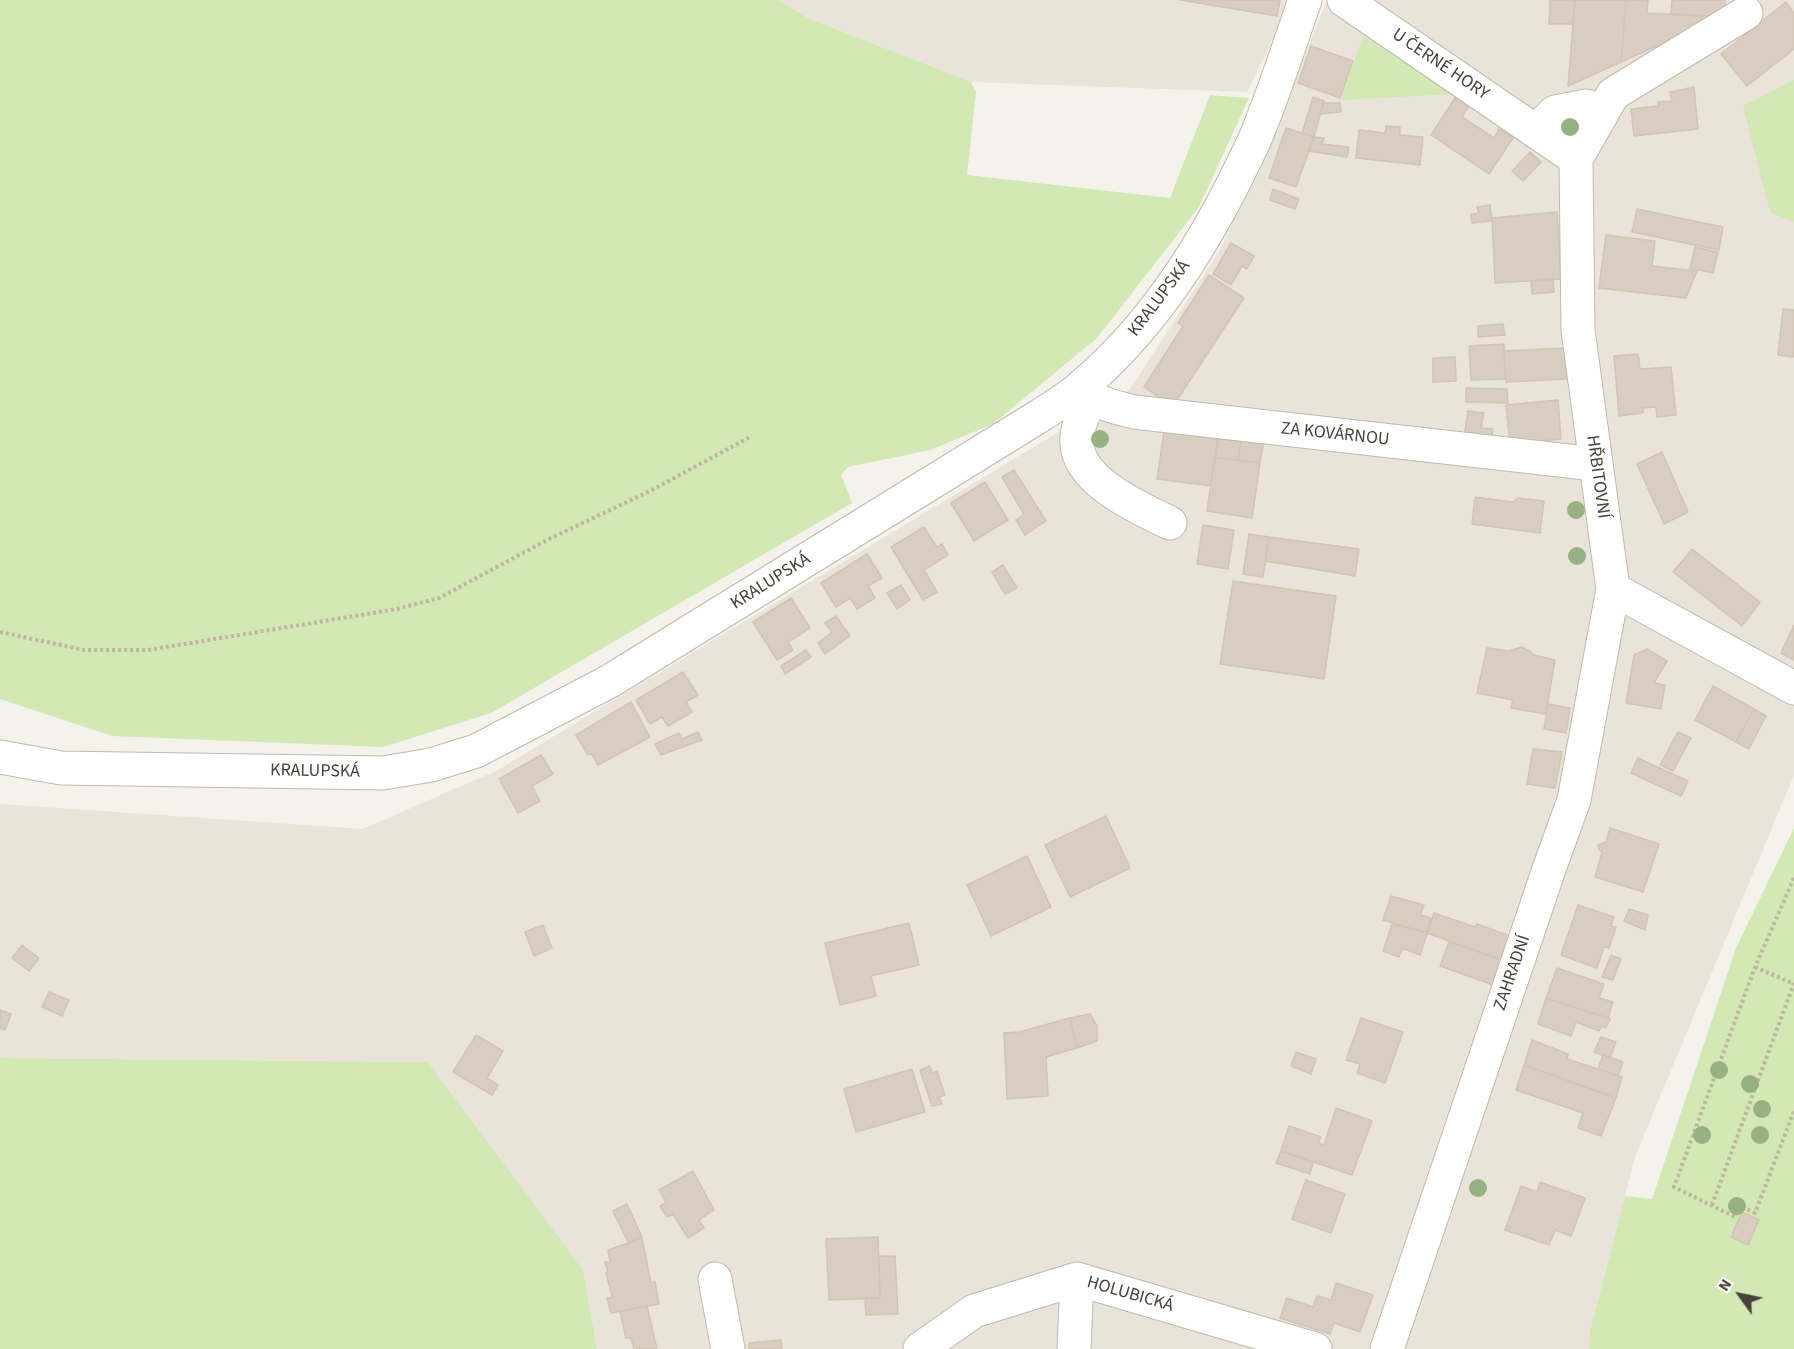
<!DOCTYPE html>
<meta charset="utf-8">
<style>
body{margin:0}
#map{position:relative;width:1794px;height:1349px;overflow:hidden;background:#f5f2eb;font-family:"Source Sans 3",sans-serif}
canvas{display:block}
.north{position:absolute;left:1710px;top:1265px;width:60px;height:60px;-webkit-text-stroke:4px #fff;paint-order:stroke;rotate:303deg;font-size:16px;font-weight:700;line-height:24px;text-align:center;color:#494239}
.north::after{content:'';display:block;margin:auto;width:21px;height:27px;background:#494239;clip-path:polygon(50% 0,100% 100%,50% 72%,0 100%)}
</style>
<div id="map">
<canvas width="1794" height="1349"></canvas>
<div class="north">N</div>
</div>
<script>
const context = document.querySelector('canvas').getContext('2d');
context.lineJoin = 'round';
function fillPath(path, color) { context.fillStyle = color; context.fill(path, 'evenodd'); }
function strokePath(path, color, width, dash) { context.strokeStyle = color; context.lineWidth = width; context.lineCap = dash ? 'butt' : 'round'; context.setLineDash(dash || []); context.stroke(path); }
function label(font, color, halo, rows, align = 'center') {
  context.font = font + ' "Source Sans 3",sans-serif'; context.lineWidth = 6; context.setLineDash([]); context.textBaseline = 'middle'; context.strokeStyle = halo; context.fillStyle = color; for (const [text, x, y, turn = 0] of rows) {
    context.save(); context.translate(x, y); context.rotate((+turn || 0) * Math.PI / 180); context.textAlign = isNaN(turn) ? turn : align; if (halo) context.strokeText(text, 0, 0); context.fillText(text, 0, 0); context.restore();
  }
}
fillPath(new Path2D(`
 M778,0H1287L1275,35L1247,92L971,82L808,18Z
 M1327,0H1794V775L1635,1157L1590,1331L1589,1349H597L583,1270L428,1062L0,1058V804L363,829L498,770L1130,389L1220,250L1289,95Z`), '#e9e3d9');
fillPath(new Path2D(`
 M0,0H778L808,18L971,82L976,92L967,175L1170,198L1210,95L1249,98L1199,207L1097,338L993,424L930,450L848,467L841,475L852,503L491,713L383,747L112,736L0,699Z
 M1363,36L1454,92L1452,94L1341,100Z
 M1794,80V222L1770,212L1743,106Z
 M1794,828V1349H1589L1590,1331L1625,1196L1652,1199L1736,948Z
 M0,1058L428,1062L583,1270L597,1349H0Z`), '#d2e8b5');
const building = new Path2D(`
 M1180,0H1280L1277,16Z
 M1550,0H1575L1573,24H1549Z
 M1575,0H1626L1621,62L1568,86Z
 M1626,0H1648L1647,13L1721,17L1621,62Z
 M1672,0H1725V17L1671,14Z
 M1786,2L1794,13V49L1747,86L1721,54Z
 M1311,46L1353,61L1340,98L1298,83Z
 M1694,87L1698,129L1634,136L1631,109L1658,106V102L1672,101L1670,92Z
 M1313,97L1324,101L1314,137L1302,133Z
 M1455,98L1468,107L1462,117L1494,138L1499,129L1513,138L1489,174L1431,135Z
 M1323,103H1340L1341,112L1320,114Z
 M1386,126L1400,127V135L1423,137L1420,165L1356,158L1359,130L1385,133Z
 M1286,128L1314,137L1296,187L1269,178Z
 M1314,137L1324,138L1322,144L1349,147L1347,157L1308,151Z
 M1530,152L1541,162L1523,181L1512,171Z
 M1273,189L1299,199L1295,209L1270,200Z
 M1490,205L1492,221L1472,223L1471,214L1479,213L1477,207Z
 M1637,209L1723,227L1719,250L1632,232Z
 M1557,212L1561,279L1495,283L1492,218Z
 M1606,235L1655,241L1652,266L1697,271L1686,298L1599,288Z
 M1231,243L1254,256L1247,269L1242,266L1231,285L1213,274Z
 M1695,247L1718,252L1713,273L1690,268Z
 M1209,275L1244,298L1173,406L1144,387L1183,326L1178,323Z
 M1553,279L1554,292L1532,294L1531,281Z
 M1783,309L1794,310V357L1778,355Z
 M1503,324L1505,335L1478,337V326Z
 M1504,344L1505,379L1471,380L1469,346Z
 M1565,348L1566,379L1506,382L1504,351Z
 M1638,354L1640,369L1671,367L1676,415L1657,417L1656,407L1643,408V413L1619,416L1614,356Z
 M1455,357L1456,381L1433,382V358Z
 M1466,388L1507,389L1508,403L1466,402Z
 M1558,400L1561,439L1510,444L1506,405Z
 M1468,411L1484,413L1481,428L1493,429L1491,442L1464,437Z
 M1164,431L1218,439L1211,486L1157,479Z
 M1242,436L1264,439L1260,463L1238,460Z
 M1218,439L1241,441L1238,460L1215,457Z
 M1662,452L1688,512L1664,524L1637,464Z
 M1215,457L1260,463L1252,518L1207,511Z
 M1014,470L1046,521L1025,535L1016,520L1024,514L1002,477Z
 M985,482L1008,520L974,541L951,503Z
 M1475,497L1513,502L1518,498L1544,501L1540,533L1472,524Z
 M1203,525L1234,530L1228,569L1197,564Z
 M924,527L937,547L942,544L948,555L924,570L937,592L923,600L891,547Z
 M1249,534L1269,537L1263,577L1243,574Z
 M1269,537L1359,549L1355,576L1265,561Z
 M1692,549L1760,602L1742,626L1673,572Z
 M867,554L882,578L868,586L875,598L857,609L850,598L836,607L821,583Z
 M1003,565L1017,588L1005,594L992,572Z
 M1233,581L1336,596L1324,679L1220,664Z
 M901,585L910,600L897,609L887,593Z
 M791,598L810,628L788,642L793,650L777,660L753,622Z
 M836,616L850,636L825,654L818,643L832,632L825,623Z
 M1794,625V660L1781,653Z
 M1522,647L1531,652L1534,655L1555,660L1546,714L1511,708L1513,700L1477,693L1487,648L1508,651Z
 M1647,649L1667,661L1654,683L1665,685L1661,709L1626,703L1634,655Z
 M806,650L811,657L785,674L781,666Z
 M683,672L698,695L686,702L692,712L668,726L662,717L650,724L636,700Z
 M1713,686L1754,709L1736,742L1695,720Z
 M631,702L650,737L598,765L591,753L588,755L576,735Z
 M1548,704L1570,708L1566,733L1544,729Z
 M1754,709L1766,716L1749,749L1736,742Z
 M698,732L702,740L661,755L655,744L679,733L682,739Z
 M1678,732L1691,738L1673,771L1660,765Z
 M1533,749L1562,752L1555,788L1527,784Z
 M541,755L553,774L532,786L540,801L518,813L499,779Z
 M1638,758L1688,781L1681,796L1631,773Z
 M1106,816L1130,868L1070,897L1045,845Z
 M1610,828L1659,844L1643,892L1595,877L1602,852L1599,850L1598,845L1606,842Z
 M1027,856L1051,907L991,936L967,885Z
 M1391,896L1424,905L1420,915L1431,918L1427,933L1383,920Z
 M1578,905L1614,917L1611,926L1616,927L1609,948L1604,947L1597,968L1561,955Z
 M1629,909L1648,915L1645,930L1624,921Z
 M1434,913L1475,927L1477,924L1510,936L1502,960L1427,933Z
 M909,923L919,965L871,976L876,996L840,1005L825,943Z
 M1392,924L1427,933L1420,955L1402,948L1399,957L1383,951Z
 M543,925L552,948L534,956L525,932Z
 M1449,942L1502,960L1493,985L1440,966Z
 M22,945L39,958L29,971L12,958Z
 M1611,955L1621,959L1613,980L1602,977Z
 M1557,968L1604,984L1599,998L1613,1002L1608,1018L1546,998Z
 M49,992L69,1000L62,1016L42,1007Z
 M1546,998L1608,1018L1610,1019L1606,1028L1601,1026L1599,1031L1576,1022L1571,1036L1538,1024Z
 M0,1010L11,1014L5,1030L0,1028Z
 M1090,1014L1097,1026V1041L1077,1048L1070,1018Z
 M1070,1018L1077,1048L1046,1057L1048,1096L1007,1099L1004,1033L1019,1032Z
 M1361,1018L1403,1032L1385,1083L1357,1073L1360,1064L1346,1060Z
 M476,1035L503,1051L487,1078L498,1085L492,1095L453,1072Z
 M1601,1037L1616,1042L1610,1058L1594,1052Z
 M1532,1040L1568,1054L1567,1059L1622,1077L1616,1098L1524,1065Z
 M1296,1052L1316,1059L1311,1074L1291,1066Z
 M1603,1055L1623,1062L1618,1076L1598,1069Z
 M1524,1065L1616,1098L1601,1136L1578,1128L1583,1113L1516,1090Z
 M930,1066L932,1073L937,1071L945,1095L939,1097L942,1104L932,1106L920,1070Z
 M912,1069L925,1112L856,1132L844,1089Z
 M1336,1108L1372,1121L1352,1175L1281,1151L1289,1126L1321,1137L1318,1143L1324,1145Z
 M1281,1151L1313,1162L1310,1174L1276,1163Z
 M693,1171L714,1210L699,1220L704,1228L688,1238L673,1214L667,1217L660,1206L666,1202L659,1190Z
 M1306,1180L1345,1194L1331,1233L1292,1219Z
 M1540,1182L1585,1198L1571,1236L1555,1230L1549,1245L1505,1230L1521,1186L1537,1192Z
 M627,1204L642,1237L628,1242L613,1211Z
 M1742,1212L1759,1220L1748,1245L1731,1237Z
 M878,1237L880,1298L829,1300L826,1239Z
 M642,1238L651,1283L655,1282L659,1304L611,1313L607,1298L612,1297L606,1272H608L605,1262H610L608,1250Z
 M879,1256H895L898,1314L866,1315L865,1298H880Z
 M1336,1283L1373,1295L1360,1332L1334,1323L1330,1334L1280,1318L1287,1298L1313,1307L1317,1296L1331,1300Z
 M647,1306L657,1349H634L631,1338H626L620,1311Z
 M781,1340L782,1349H749V1343Z`);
fillPath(building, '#d7cdc0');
strokePath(building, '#d1c5b4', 1.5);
const minor = new Path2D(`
 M1344,0L1576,159
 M1536,131L1555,112L1586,106L1602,110
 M1576,159L1613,94L1746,13
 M1081,388C1097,405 1113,406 1134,412L1595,464
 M1091,398C1085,411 1076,427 1077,442C1077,481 1139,508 1170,523
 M1613,589L1794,688
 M0,757L61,768L383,773L431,765L476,751L610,681L1041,415C1055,406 1070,397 1082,386C1151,328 1201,250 1240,170C1246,157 1254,143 1259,129C1276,87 1290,43 1305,0
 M715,1279L728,1349
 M920,1349L974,1311L1077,1279L1315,1349
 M1074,1349L1077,1279
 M1387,1349L1549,869L1574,800L1613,589L1578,330L1576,159`);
strokePath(minor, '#c1b9ad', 35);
strokePath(new Path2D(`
 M0,632L84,650H148L397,609L439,598L549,539L650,491L752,436
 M1794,878L1755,967L1674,1187L1735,1217L1740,1206L1755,1213L1794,1111
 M1755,967L1794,984
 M1712,1205L1794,983`), '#c2b59f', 4, [3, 3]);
strokePath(minor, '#fff', 33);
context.fillStyle = '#98b182';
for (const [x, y] of [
 [1570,127],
 [1100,439],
 [1576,510],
 [1577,556],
 [1719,1070],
 [1750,1084],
 [1762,1109],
 [1702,1135],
 [1760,1135],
 [1478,1188],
 [1737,1206]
]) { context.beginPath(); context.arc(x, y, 9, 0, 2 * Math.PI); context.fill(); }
label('18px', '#494239', '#fff', [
 ["U ČERNÉ HORY",1440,65,34],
 ["KRALUPSKÁ",1160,299,-53],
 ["ZA KOVÁRNOU",1335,435,6],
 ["HŘBITOVNÍ",1597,477,82],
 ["KRALUPSKÁ",771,582,-32],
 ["KRALUPSKÁ",315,772,1],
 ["ZAHRADNÍ",1513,973,-71],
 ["HOLUBICKÁ",1130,1295,16]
]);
</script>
